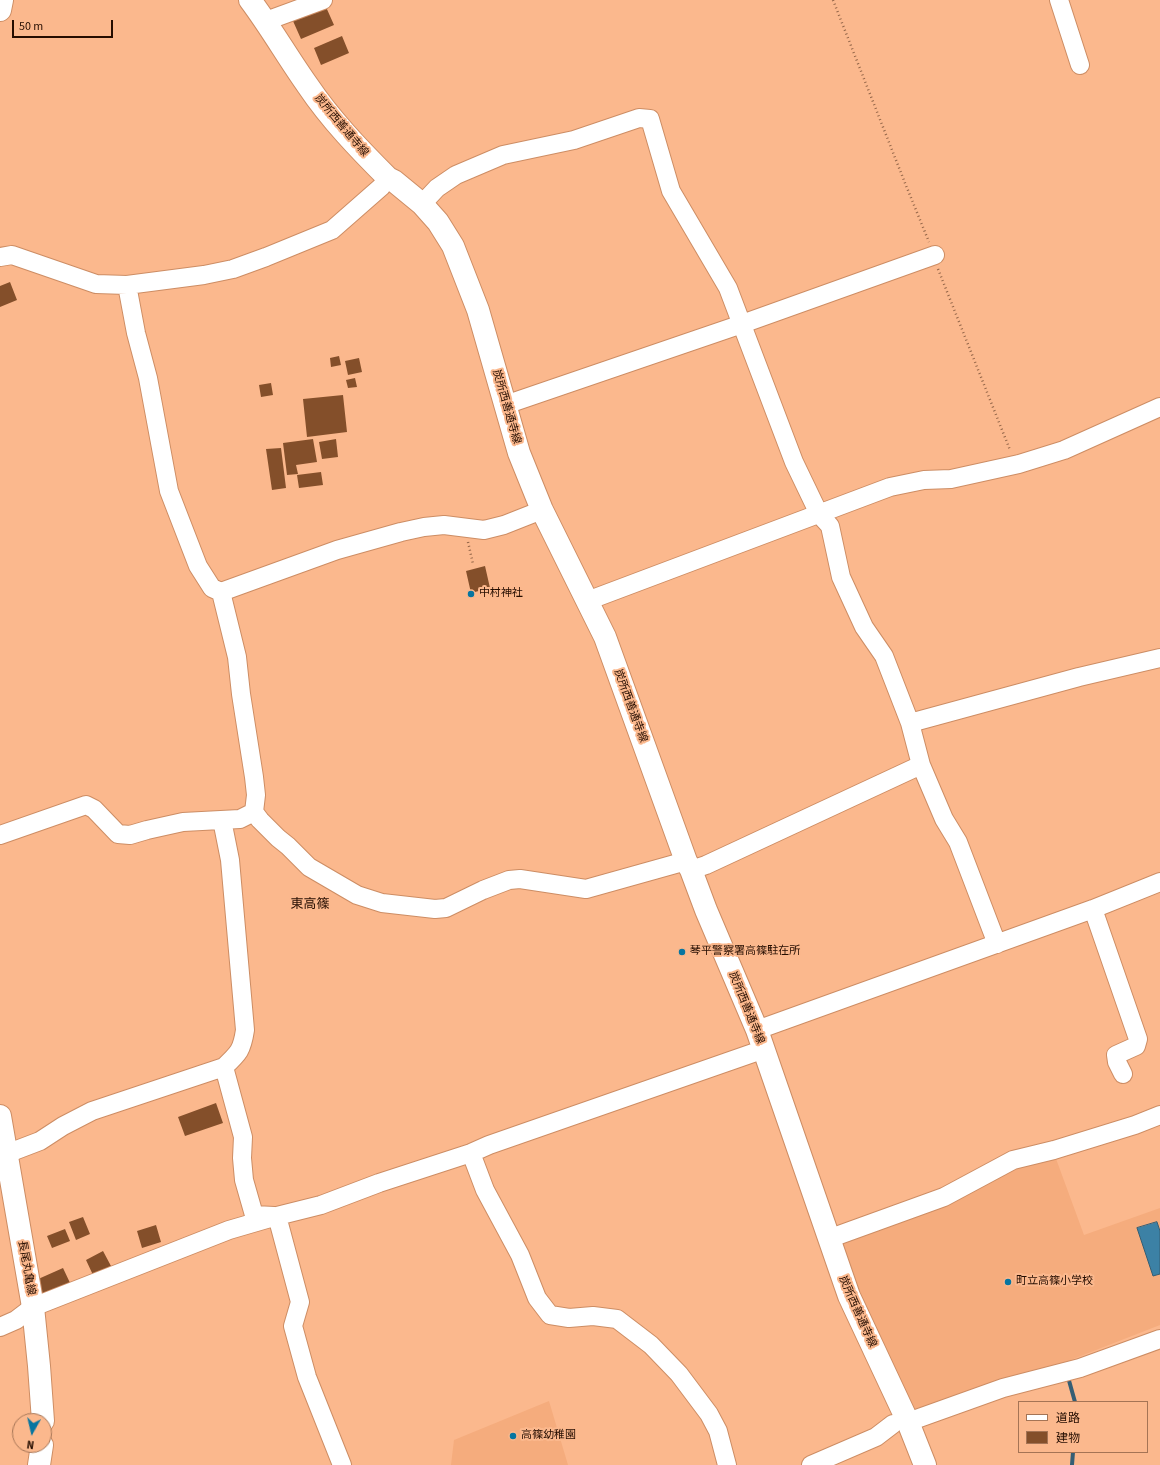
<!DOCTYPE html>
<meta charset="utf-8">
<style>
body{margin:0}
#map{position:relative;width:1160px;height:1465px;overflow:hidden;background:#fbb88d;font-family:"Source Sans 3","Noto Sans JP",sans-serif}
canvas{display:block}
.legend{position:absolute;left:1018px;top:1401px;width:130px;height:52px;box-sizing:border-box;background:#fbb88d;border:1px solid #a57455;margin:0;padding:5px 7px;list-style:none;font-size:12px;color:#250d00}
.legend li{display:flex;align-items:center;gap:8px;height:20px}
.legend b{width:20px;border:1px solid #a57455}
.north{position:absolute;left:12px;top:1413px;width:40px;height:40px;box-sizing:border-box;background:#fbb88d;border:1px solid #a57455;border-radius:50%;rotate:188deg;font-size:11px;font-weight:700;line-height:16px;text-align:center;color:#250d00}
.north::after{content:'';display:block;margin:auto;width:14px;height:18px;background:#0775a0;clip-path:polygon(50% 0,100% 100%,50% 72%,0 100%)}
.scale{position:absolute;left:12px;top:20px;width:101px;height:18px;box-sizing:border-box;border:2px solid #250d00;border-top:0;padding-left:5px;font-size:12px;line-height:14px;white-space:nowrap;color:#250d00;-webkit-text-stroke:3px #fbb88d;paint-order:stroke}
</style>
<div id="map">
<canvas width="1160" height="1465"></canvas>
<ul class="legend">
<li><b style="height:5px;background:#fff"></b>道路</li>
<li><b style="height:11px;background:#844f2a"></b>建物</li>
</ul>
<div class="north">N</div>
<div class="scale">50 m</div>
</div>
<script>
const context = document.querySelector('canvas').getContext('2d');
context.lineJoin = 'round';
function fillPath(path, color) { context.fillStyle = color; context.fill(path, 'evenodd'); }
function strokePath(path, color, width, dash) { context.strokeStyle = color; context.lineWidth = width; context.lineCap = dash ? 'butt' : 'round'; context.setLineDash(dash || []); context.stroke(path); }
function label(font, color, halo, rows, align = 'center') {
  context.font = font + ' "Source Sans 3","Noto Sans JP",sans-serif'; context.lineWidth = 4; context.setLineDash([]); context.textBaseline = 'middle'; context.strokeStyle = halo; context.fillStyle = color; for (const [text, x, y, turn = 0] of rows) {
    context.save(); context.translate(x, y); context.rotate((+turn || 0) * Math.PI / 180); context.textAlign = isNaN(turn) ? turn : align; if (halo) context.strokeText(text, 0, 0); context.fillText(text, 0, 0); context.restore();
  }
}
fillPath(new Path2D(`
 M1055,1156L1084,1235L1160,1208V1325L1068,1361L910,1411L837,1239L1016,1165Z
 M549,1401L568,1465H451L454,1440Z`), '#f5ac7d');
const water = new Path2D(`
 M1157,1222L1160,1231V1274L1153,1276L1137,1228Z`);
fillPath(water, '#3c81a5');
strokePath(water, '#355e74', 1);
strokePath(new Path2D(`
 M1068,1377L1075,1402
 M1072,1465L1073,1452`), '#355e74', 4);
fillPath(new Path2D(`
 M326,7L334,25L301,39L293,21Z
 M342,36L349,53L321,65L314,48Z
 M10,282L17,300L0,307V286Z
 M339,356L341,365L331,367L330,358Z
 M359,358L362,372L348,375L345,361Z
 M355,378L357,387L348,388L346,380Z
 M271,383L273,395L261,397L259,385Z
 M343,395L347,432L307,437L303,399Z
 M313,439L317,462L296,465L298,474L287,475L283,443Z
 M336,439L338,457L322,459L319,442Z
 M281,448L286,488L272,490L266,449Z
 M321,472L323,485L299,488L297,475Z
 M485,566L490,588L471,593L466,571Z
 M216,1103L223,1123L185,1136L178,1117Z
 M83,1217L90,1234L76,1240L69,1222Z
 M156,1225L161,1242L142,1248L137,1231Z
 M65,1229L70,1241L52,1248L47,1236Z
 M103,1251L111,1266L93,1275L86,1260Z
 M63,1268L71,1285L43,1298L36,1280Z`), '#844f2a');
const minor = new Path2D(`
 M1059,0L1080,65
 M266,21L323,0
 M422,204L437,188L456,175L503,155L574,140L639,118L650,119L671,191L728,288L794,462L819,514L830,526L841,577L864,627L884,656L910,723
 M0,257L12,255L96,284L127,285L204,275L233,269L266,257L332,230L381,187L388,178
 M127,285L136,333L148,378L169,491L198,566L212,588L221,592L337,550L401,532L424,527L444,525L484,530L504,525L542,510
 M505,405L742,324L935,255
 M221,592L237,657L241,694L254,777L256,795L254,812L260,820L278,838L288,846L309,867L357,895L382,903L435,909L446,908L483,890L509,880L520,879L586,889L686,861
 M587,601L890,487L924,480L951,479L1019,464L1064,450L1160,407
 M222,820L230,860L245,1030C242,1050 239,1053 224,1067L243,1137L242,1158L244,1180L254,1215L274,1216
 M0,835L86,805L94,809L118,834L130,835L147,830L183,822L240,819L254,812
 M691,870L706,865L921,765
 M1093,909L1138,1039L1136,1046L1116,1055L1117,1062L1123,1074
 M997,944L958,842L944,819L921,765L910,723L1079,677L1160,658
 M757,1030L1093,909L1160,882
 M471,1153L485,1190L520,1255L537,1298L550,1315L569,1318L593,1316L617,1319L651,1345L679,1374L709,1414L718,1431L727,1465
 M6,1154L40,1141L63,1126L92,1111L224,1067
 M277,1216L300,1302L293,1326L307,1377L342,1465
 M828,1239L944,1197L1013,1160L1054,1150L1135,1125L1160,1115
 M0,1327L16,1320L33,1307L229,1230L277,1216L321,1205L379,1183L471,1153L489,1145L753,1053
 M908,1422L1003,1388L1080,1368L1160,1339
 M811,1465L876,1437L893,1424`);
const major = new Path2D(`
 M250,0C271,28 288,58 308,86C331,120 359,149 388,178L394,181L422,204L438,222L453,246L478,310L519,453L542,510L605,637L686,861L691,870L706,910L757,1030L849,1296L908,1422L925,1465
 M0,10L2,0
 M0,1116L33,1307L39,1366L43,1421
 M39,1465L42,1445`);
strokePath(minor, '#cd8d64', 20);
strokePath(major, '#cd8d64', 24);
strokePath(new Path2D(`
 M833,0L905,183L929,242
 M938,269L1010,450
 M468,542L473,564`), '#946649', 2.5, [1, 3]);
strokePath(minor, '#fff', 18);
strokePath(major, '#fff', 22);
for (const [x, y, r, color] of [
 [471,594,4,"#0775a0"],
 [682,952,4,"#0775a0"],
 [1008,1282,4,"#0775a0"],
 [513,1436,4,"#0775a0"]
]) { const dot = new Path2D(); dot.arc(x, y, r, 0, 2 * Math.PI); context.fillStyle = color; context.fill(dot); strokePath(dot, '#fbb88d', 1.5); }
label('11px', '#250d00', '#fbb88d', [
 ["炭所西善通寺線",341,126,50],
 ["炭所西善通寺線",506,407,74],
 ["炭所西善通寺線",630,706,70],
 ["炭所西善通寺線",746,1008,68],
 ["長尾丸亀線",26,1268,80],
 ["炭所西善通寺線",857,1312,66]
]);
label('11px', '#250d00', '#fbb88d', [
 ["中村神社",479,594],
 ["琴平警察署高篠駐在所",690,952],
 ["町立高篠小学校",1016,1282],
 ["高篠幼稚園",521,1436]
], 'left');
label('13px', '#250d00', '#fbb88d', [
 ["東高篠",310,905]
]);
</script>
